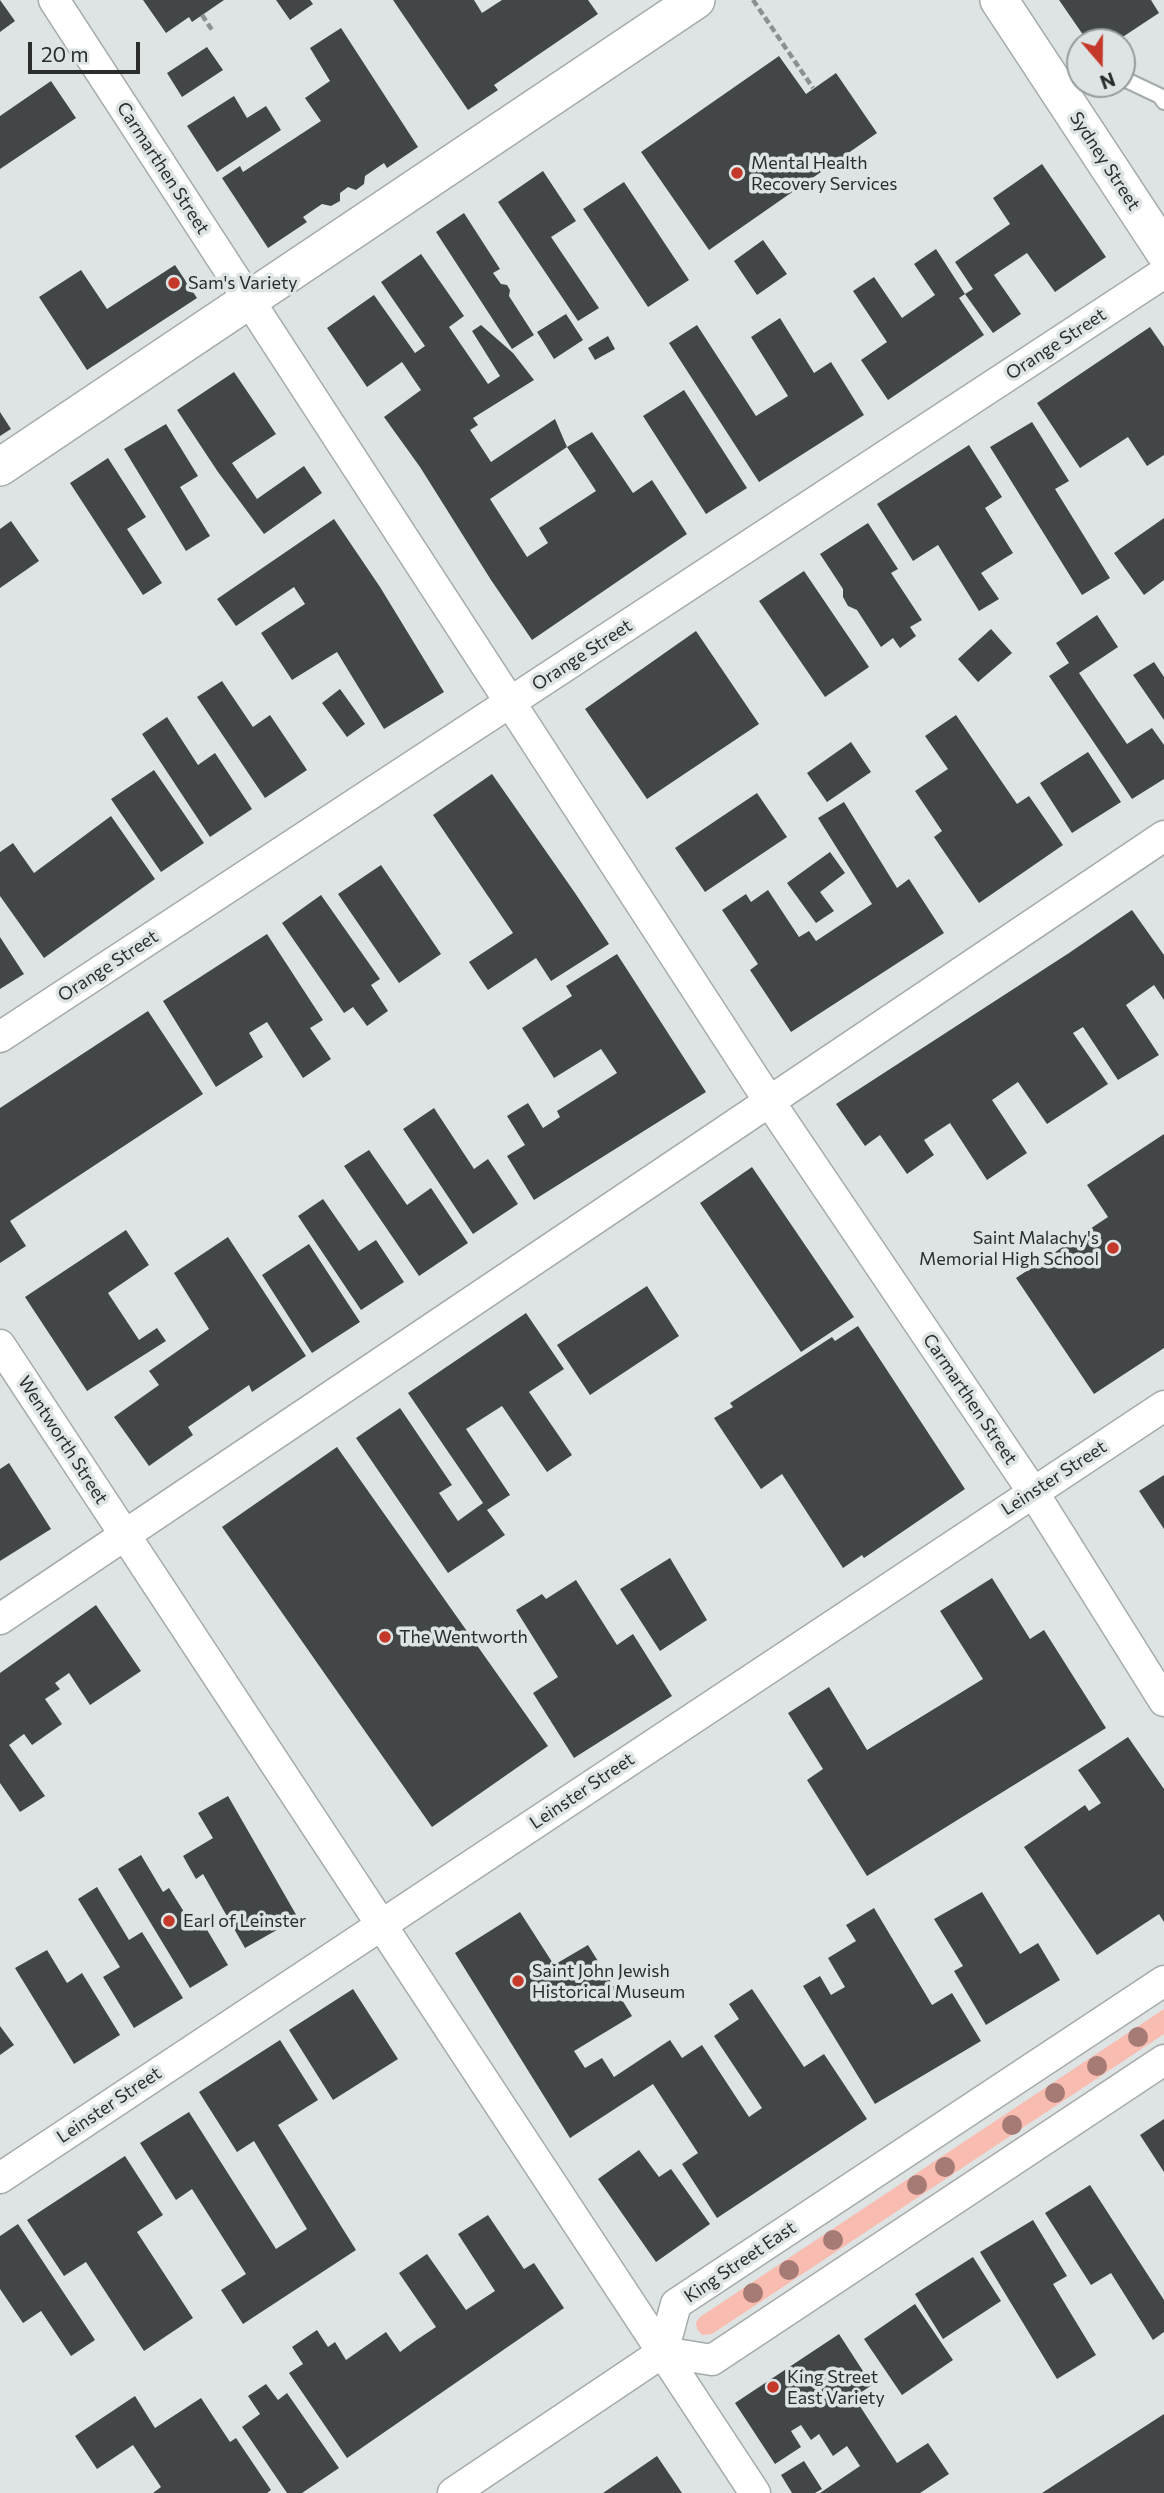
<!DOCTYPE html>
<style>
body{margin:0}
#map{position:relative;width:1164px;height:2493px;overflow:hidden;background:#dee4e4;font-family:Commissioner,sans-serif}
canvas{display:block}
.north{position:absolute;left:1066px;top:28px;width:70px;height:70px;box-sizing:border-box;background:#dee4e4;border:2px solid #969b9b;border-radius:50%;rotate:160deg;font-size:19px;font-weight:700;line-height:28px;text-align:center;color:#2b2d2d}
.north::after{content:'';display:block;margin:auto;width:24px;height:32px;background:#c5392a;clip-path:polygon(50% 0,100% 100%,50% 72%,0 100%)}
.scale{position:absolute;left:28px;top:42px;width:112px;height:32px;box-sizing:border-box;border:4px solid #2b2d2d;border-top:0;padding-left:9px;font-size:21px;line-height:24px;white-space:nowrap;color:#2b2d2d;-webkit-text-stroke:5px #dee4e4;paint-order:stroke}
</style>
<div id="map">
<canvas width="1164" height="2493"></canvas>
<div class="north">N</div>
<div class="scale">20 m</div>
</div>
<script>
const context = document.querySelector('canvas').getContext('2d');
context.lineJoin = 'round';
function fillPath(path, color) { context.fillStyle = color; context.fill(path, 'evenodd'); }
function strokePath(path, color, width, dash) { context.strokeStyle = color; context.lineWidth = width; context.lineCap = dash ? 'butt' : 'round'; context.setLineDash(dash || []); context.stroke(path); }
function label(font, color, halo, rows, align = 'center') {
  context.font = font + ' Commissioner,sans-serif'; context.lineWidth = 7; context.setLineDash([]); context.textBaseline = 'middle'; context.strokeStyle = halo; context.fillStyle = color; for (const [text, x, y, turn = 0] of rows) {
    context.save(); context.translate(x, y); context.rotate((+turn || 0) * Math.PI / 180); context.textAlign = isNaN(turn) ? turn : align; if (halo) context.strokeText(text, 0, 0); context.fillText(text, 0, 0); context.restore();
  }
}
fillPath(new Path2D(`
 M1164,2009V2034L712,2334L702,2335L697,2329L696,2322L700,2317Z`), '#f8bcb1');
fillPath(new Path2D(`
 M0,0L15,21L0,32Z
 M143,0H224L192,22L189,17L166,33Z
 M276,0H310L313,4L290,20Z
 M393,0H474L482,13L502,0H588L598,14L494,85L498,90L468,110Z
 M1059,0H1151L1159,13L1115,42H1088Z
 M341,28L418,147L387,168L384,163L365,176L364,184L356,190L348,187L340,193V201L331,206L322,204L303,217L307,222L268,248L222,178L240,166L243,172L321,121L305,98L330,81L310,48Z
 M207,47L223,70L182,97L167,73Z
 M779,56L806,94L836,73L877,133L709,250L641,152Z
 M51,81L76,118L0,169V116Z
 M234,96L247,118L266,106L281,130L217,172L187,126Z
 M1042,164L1106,257L1055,292L1027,253L994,275L1021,314L993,333L965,294L973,289L955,262L1010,224L993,198Z
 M543,171L576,221L551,237L599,308L578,321L498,202Z
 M624,182L689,280L648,307L583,209Z
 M464,213L500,269L493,273L501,284L507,285L510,290L509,296L534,335L512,349L436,232Z
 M763,240L787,274L757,295L734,261Z
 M936,249L965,294L959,298L984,335L888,400L861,360L887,342L853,291L874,277L902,318L935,295L914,264Z
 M421,254L464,316L449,327L488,384L500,376L472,331L481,325L513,353L534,380L473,418L478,425L470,430L491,462L555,419L567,447L490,499L527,557L548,543L539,528L596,491L567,447L592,432L633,493L652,480L687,534L532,640L491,580L420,467L384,417L421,390L402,362L367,387L327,328L374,295L415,353L425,346L381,282Z
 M175,265L197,298L87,370L39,297L81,270L107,309Z
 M566,314L583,340L554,359L537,332Z
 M780,318L814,373L831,362L864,415L759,482L669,343L697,325L756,416L788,396L751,337Z
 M1150,327L1164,347V455L1147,466L1128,437L1080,468L1037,403Z
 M608,336L615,349L595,360L588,348Z
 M234,372L276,434L232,463L257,499L304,466L322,493L264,534L218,472L177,410Z
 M684,390L747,488L706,514L643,416Z
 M0,412L11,429L0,436Z
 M1032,422L1069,481L1055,489L1110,578L1082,595L990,447Z
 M166,424L198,476L180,487L210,536L186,551L124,449Z
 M969,445L1002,497L985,508L1013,553L981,573L999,599L979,611L938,545L913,561L877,504Z
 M108,458L146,517L127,529L162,583L143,595L70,483Z
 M1164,518V580L1144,595L1114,553Z
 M334,519L380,587L444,692L384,729L337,652L292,680L261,633L305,604L294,587L236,626L217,599Z
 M11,521L39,561L0,588V529Z
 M868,523L898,569L891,573L922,620L910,627L916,636L900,648L893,638L881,647L857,610L848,606L843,597V589L820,554Z
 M804,571L869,667L825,697L759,601Z
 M1097,615L1118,647L1079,673L1127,744L1152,728L1164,745V779L1132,799L1049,676L1069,663L1056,643Z
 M991,629L1012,653L978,682L958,659Z
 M696,631L759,724L647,799L585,709Z
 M1154,662L1164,677V720L1133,675Z
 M222,681L253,727L270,715L307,770L265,798L197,697Z
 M340,689L365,724L347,737L322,703Z
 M956,715L1017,804L1029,796L1063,845L979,903L934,837L942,831L915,791L948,769L925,736Z
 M167,717L198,765L215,753L252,809L210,837L142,734Z
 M851,742L871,772L827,802L807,773Z
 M1088,752L1121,802L1072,833L1040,783Z
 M154,770L204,843L161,872L111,799Z
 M492,774L575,893L609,944L551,981L536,958L488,990L469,962L513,933L433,815Z
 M757,793L787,837L705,892L675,848Z
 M844,802L897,888L909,879L944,933L791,1032L750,970L758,964L722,910L746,894L751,902L768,890L799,937L809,931L816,941L872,904L818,818Z
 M111,816L155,879L44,958L0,896V852L13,843L34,873Z
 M830,852L845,873L820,892L834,911L816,923L787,883Z
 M381,865L441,954L399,983L338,894Z
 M321,895L380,979L371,985L388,1011L367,1026L353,1007L344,1013L282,923Z
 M1132,910L1164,955V1000L1154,985L1126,1005L1159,1055L1118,1080L1083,1027L1073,1033L1108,1084L1047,1124L1018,1082L992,1100L1027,1153L987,1180L950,1123L924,1140L934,1155L907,1174L880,1135L865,1146L836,1104L1069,953Z
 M267,934L323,1020L310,1028L331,1059L303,1078L267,1022L249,1033L263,1057L216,1087L163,1001Z
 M0,937L24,974L0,989Z
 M617,954L706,1092L534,1200L507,1156L525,1145L507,1116L528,1103L543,1128L560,1117L557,1111L617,1073L601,1049L554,1078L522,1028L572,996L566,986Z
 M148,1011L203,1094L10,1221L26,1246L0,1263V1108Z
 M434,1108L474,1169L488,1159L518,1204L473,1234L403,1129Z
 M1164,1134V1348L1094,1394L1016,1278L1108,1217L1087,1185Z
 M369,1150L407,1205L431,1188L468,1243L419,1276L344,1166Z
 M752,1167L854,1317L801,1352L700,1203Z
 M323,1199L359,1251L376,1240L404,1282L361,1310L298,1216Z
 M126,1230L149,1265L108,1293L139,1340L157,1328L166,1341L87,1391L25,1297Z
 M228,1237L306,1356L252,1392L249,1385L188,1427L193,1435L149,1466L114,1417L159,1385L149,1371L209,1329L174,1273Z
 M309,1244L360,1322L312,1353L262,1275Z
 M647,1286L679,1336L590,1395L557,1345Z
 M526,1313L564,1369L529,1392L572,1455L547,1472L502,1406L466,1429L510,1495L487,1510L505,1535L448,1573L356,1438L400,1408L452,1485L439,1493L458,1521L483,1503L408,1393Z
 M858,1326L965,1489L864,1558L862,1555L843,1568L782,1474L761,1489L714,1418L733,1407L730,1403L832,1337L835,1341Z
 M337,1447L548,1746L432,1827L222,1527Z
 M9,1463L51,1529L0,1561V1469Z
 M1164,1475V1529L1139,1491Z
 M670,1558L707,1620L660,1651L620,1589Z
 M992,1578L1030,1639L1044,1630L1106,1728L867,1876L807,1780L823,1769L788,1713L829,1687L867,1750L983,1679L940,1611Z
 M576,1580L617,1645L633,1634L672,1696L574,1758L533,1693L558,1677L516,1610L542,1594L546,1599Z
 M96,1605L141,1671L90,1705L69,1673L55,1683L60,1689L45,1699L62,1724L32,1745L24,1734L9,1745L45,1796L20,1812L0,1783V1673Z
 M1128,1737L1164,1789V1922L1159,1914L1097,1955L1024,1847L1085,1805L1089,1811L1101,1803L1078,1770Z
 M228,1796L298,1918L245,1948L203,1874L196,1879L183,1856L213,1838L198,1813Z
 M141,1855L163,1892L169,1888L191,1923L200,1918L228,1965L190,1988L118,1869Z
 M97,1887L129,1940L142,1932L183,1998L134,2028L103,1977L120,1967L78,1899Z
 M982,1892L1020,1954L1038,1943L1060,1980L986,2025L954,1971L963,1966L934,1919Z
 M874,1908L932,2005L952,1993L981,2041L875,2104L803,1986L820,1976L831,1995L845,1987L828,1958L856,1941L846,1925Z
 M520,1912L554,1965L588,1945L632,2016L574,2051L585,2068L602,2058L614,2077L670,2040L682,2058L702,2045L749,2117L762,2108L714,2036L739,2019L729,2004L752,1989L804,2067L824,2054L867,2119L717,2218L682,2164L698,2153L653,2084L570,2138L455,1953Z
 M47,1950L67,1983L82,1973L120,2035L74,2064L15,1968Z
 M353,1989L398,2059L333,2100L289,2030Z
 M0,2026L14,2045L0,2055Z
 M280,2040L318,2100L278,2125L356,2250L243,2324L221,2290L246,2274L192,2189L176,2200L140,2143L189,2112L276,2249L307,2229L254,2141L237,2152L199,2092Z
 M1164,2119V2172L1140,2135Z
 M639,2150L659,2177L671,2169L710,2224L656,2262L598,2179Z
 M125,2156L163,2215L137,2232L193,2318L144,2351L86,2262L64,2276L27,2220Z
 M1090,2185L1164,2300V2332L1153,2340L1111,2273L1091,2285L1045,2213Z
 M488,2215L524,2269L534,2263L564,2308L347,2458L289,2373L303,2364L292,2347L317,2330L328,2347L335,2342L346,2360L386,2332L400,2352L415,2341L436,2327L399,2273L427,2254L466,2310L495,2291L458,2234Z
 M1033,2220L1067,2276L1053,2284L1096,2355L1057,2379L980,2252Z
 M18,2224L95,2340L71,2356L41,2311L23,2323L0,2289V2236Z
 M973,2257L1001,2301L943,2339L915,2294Z
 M915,2304L953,2360L902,2395L864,2339Z
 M839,2334L872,2385L854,2397L897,2463L928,2443L949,2474L920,2493H820L860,2466L847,2446L833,2456L819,2434L811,2440L801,2425L791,2431L801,2447L775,2464L735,2403Z
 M266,2384L278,2400L287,2393L339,2468L302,2493H287L242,2427L260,2414L248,2396Z
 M135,2396L155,2428L201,2398L230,2442L236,2438L271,2490L267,2493H153L161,2487L133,2445L97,2469L75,2436Z
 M1164,2414V2493H1042Z
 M657,2456L682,2493H603Z
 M804,2461L822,2489L815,2493H792L781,2475Z`), '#424646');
const service = new Path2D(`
 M1122,78L1160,96L1164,102
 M1059,89L1083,84`);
const minor = new Path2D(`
 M54,0L769,1101L1033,1492L1164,1701
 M0,1037L1164,273
 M0,1345L755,2493
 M0,1619L1164,836
 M0,2178L1164,1406
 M663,2352L676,2304L1164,1981
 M663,2352L712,2360L1164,2060
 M453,2493L663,2352`);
const tertiary = new Path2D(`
 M999,0L1164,251
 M0,467L696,0`);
strokePath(service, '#a5aaaa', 18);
strokePath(minor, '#a5aaaa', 33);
strokePath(tertiary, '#a5aaaa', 40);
strokePath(new Path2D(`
 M753,0L813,88
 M202,15L212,30`), '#8c9090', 4.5, [7, 3.5]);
strokePath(service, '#fff', 14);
strokePath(minor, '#fff', 30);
strokePath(tertiary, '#fff', 37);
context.fillStyle = '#a67a75';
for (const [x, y] of [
 [1138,2037],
 [1097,2066],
 [1055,2093],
 [1012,2125],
 [945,2167],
 [917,2185],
 [833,2240],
 [789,2270],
 [753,2293]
]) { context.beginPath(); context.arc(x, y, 10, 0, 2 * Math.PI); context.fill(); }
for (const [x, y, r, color] of [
 [737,173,7,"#c5392a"],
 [174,283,7,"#c5392a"],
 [1113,1248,7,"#c5392a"],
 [385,1637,7,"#c5392a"],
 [169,1921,7,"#c5392a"],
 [518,1981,7,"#c5392a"],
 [773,2387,7,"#c5392a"]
]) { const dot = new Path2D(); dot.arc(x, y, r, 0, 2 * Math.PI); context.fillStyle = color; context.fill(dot); strokePath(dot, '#dee4e4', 2.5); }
label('18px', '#2b2d2d', '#dee4e4', [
 ["Sydney Street",1105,161,57],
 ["Carmarthen Street",163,168,57],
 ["Orange Street",1056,344,-33],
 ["Orange Street",582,655,-33],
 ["Orange Street",108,966,-33],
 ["Carmarthen Street",970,1399,56],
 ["Wentworth Street",63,1440,57],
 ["Leinster Street",1054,1478,-33],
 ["Leinster Street",582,1791,-34],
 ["Leinster Street",109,2105,-34],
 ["King Street East",740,2262,-34]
]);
label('18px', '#2b2d2d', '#dee4e4', [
 ["Mental Health",751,163],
 ["Recovery Services",751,184],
 ["Sam's Variety",188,283],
 ["Saint Malachy's",1099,1238,"right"],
 ["Memorial High School",1099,1259,"right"],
 ["The Wentworth",399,1637],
 ["Earl of Leinster",183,1921],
 ["Saint John Jewish",532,1971],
 ["Historical Museum",532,1992],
 ["King Street",787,2377],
 ["East Variety",787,2398]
], 'left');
</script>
